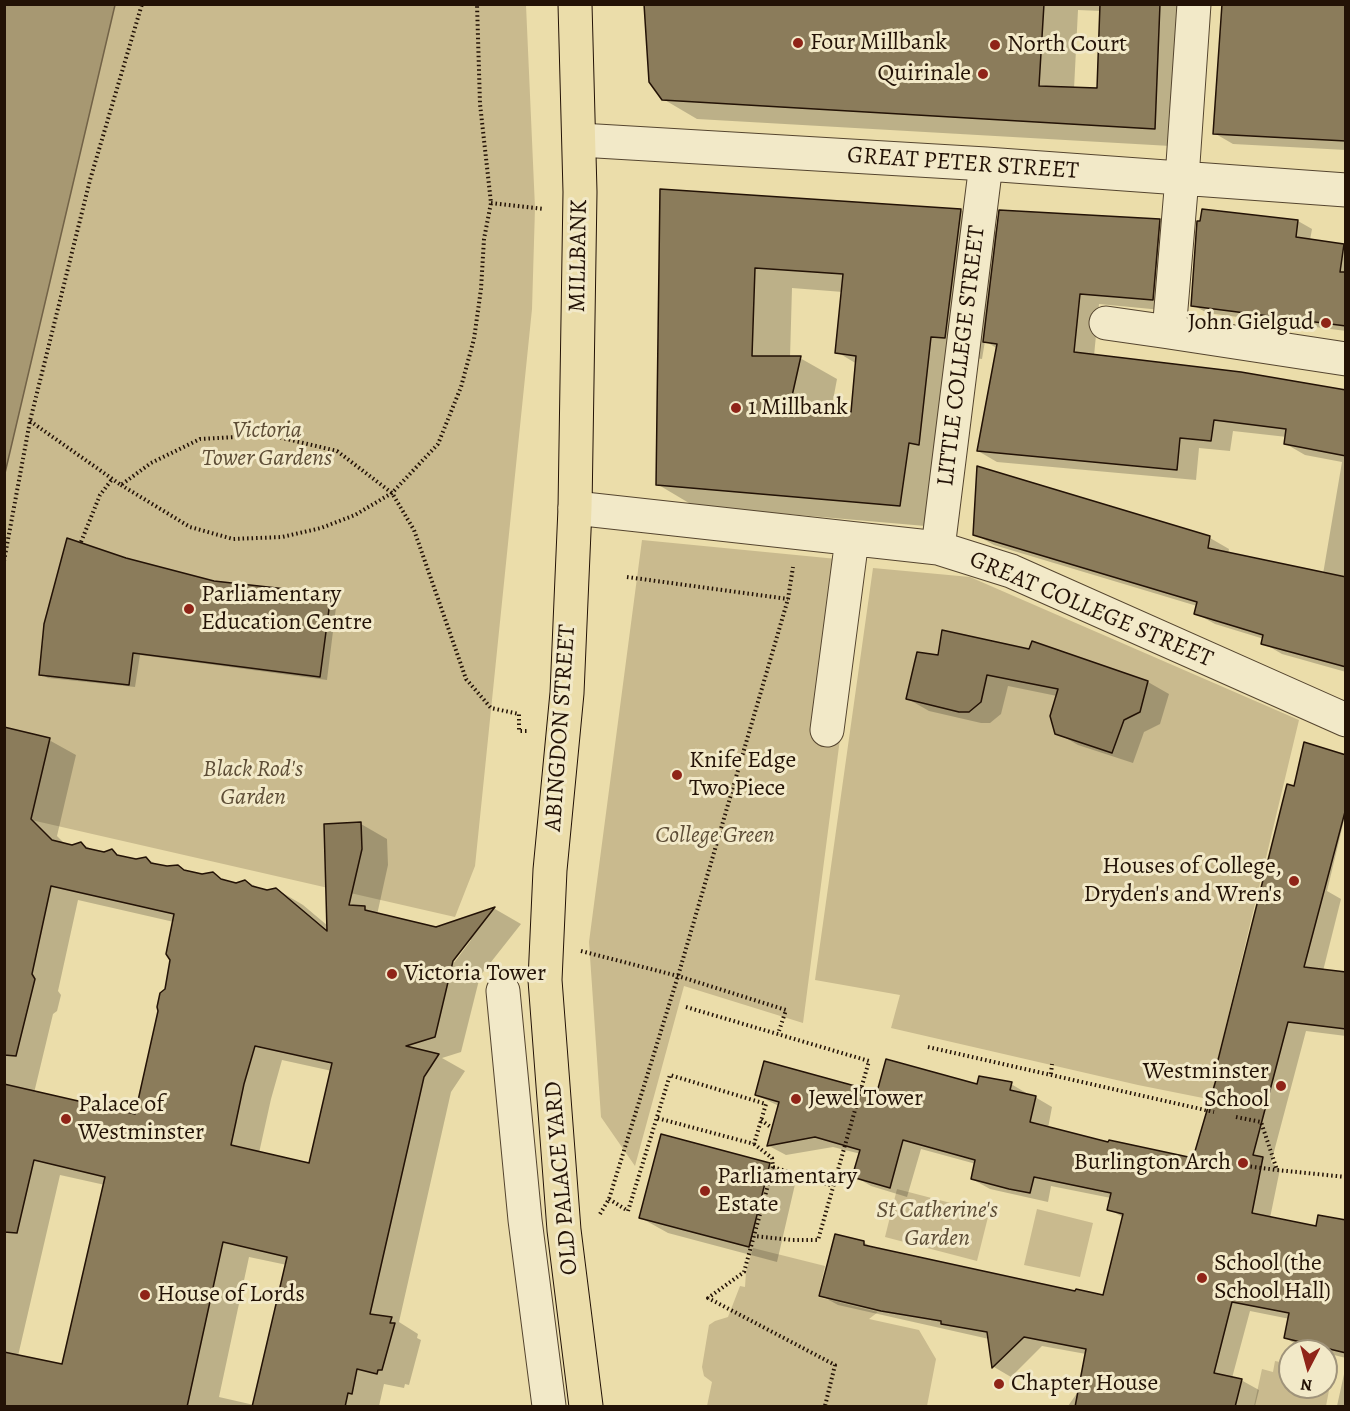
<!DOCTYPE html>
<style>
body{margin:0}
#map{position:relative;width:1350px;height:1411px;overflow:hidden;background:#ebddaa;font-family:Alegreya,serif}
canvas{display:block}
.frame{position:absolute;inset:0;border:6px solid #231206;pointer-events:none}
.north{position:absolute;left:1278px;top:1339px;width:60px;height:60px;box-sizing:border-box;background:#f2e9c8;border:2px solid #9f937a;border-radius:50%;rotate:186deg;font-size:16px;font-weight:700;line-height:24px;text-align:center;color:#231206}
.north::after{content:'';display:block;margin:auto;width:21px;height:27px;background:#8f2418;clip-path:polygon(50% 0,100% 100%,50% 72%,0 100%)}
</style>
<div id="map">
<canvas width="1350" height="1411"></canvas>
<div class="frame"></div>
<div class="north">N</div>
</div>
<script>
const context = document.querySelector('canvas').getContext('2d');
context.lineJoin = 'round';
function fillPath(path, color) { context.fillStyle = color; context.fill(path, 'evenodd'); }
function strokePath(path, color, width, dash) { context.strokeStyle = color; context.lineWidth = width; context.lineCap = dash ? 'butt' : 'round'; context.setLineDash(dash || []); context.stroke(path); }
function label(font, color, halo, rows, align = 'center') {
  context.font = font + ' Alegreya,serif'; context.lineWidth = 6; context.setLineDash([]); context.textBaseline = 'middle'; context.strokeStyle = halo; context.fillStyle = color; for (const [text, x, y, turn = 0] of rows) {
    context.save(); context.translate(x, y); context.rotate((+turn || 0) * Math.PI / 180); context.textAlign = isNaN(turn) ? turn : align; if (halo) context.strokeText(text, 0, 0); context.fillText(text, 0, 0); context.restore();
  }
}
fillPath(new Path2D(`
 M115,5H526L535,208L532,309L475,866L455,917L5,814V473Z
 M642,540L837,559L841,731L803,1023L684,986L635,1166L601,1117L589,942Z
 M873,568L970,577L1299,720L1215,1071L1219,1073L1213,1100L1138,1085L891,1028L900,995L815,980Z
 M897,1189L989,1213L977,1261L885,1237Z
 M1037,1209L1093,1223L1080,1277L1024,1265Z
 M753,1248L825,1266L818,1297L878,1312L869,1319L919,1330L936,1359L927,1406H707L712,1382L704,1376L702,1367L709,1325L715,1321L728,1317L740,1286L745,1287L746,1272Z
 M1275,1361L1290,1364V1387H1326V1384L1330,1385L1326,1406H1254L1262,1369L1273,1372Z`), '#c9ba8e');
const water = new Path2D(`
 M5,4L115,5L5,473L4,5Z`);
fillPath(water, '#a79872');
strokePath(water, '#726247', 1.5);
fillPath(new Path2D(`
 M646,4H1195L1188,147L697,119L663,99ZM1078,10L1102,11L1098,89H1074Z
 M1346,4V150L1233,144L1214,133Z
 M662,190L961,210L998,232L1159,220L1178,231L1172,311L1099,304L1094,356L1346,391V672L1282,654L1263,643L1264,639L1215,624L1195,613L1197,606L994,545L974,534L1210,538L1229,549L1228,554L1323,574L1342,462L1305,455L1286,444L1287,437L1233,431L1230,451L1199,448L1196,480L997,462L978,451L998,349L985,341L982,359L968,357L937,527L694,506L657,484ZM792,288L843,292L837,352L857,364L852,413L831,411L837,379L800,358H790Z
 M1298,221L1312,229L1310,240L1346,246V331L1207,313L1193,305Z
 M126,559L214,583L330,596L337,599L327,680L140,655L135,687L48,678L41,674Z
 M1033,643L1148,682L1169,694L1160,724L1144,732L1133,763L1078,745L1057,733V696L1008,686L1001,714L990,723H981L929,711L908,699L939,657L1031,650Z
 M4,729L49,740L76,755L57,836L66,845L72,846L81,843L94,851L104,853L112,851L124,858L136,861L146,858L159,866H178L190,873L202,876L212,874L227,882L236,884L245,881L267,892L276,889L303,905L328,926L361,824L387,839L388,865L377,915L437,928L495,909L521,924L480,976L461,1052L442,1058L465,1071L451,1092L399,1322L418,1334L417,1338L421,1340L409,1385L405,1384L404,1388L384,1384L379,1406H4ZM78,900L174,922L171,959L166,990L136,1116L34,1093L53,1014L57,1011L61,995L58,991ZM467,940H471L450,968L447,966ZM282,1060L332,1071L311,1164L259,1153L271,1099ZM60,1175L105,1185L63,1366L18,1356ZM249,1257L287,1265L254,1405L219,1397Z
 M1346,758V812L1327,891L1341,899L1323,971L1346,974V1036L1306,1031L1271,1163L1280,1169L1270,1218L1317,1228L1346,1221V1358L1326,1353V1351L1303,1348L1285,1338L1290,1319L1250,1311L1232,1378L1241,1380L1259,1390L1255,1406H1068L1080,1389L1086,1354L1042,1346L1011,1377L994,1367L989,1339L838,1305L820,1295L863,1242L874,1248L1076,1293L1104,1297L1124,1218L1109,1209L1111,1198L1051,1186L1048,1202L990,1189L972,1179L976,1164L921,1149L907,1197L871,1186L854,1176L861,1154L833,1147L786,1155L769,1146L779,1106L756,1095L878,1094L1011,1084L1028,1094V1095L1035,1097L1052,1107L1048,1128L1109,1144L1194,1160L1220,1073L1295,788Z
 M769,1165L796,1180L777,1262L668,1233L641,1218Z
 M1346,1365V1406H1337Z`), '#0003');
const building = new Path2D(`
 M644,4H1044L1039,86L1097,88L1100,4H1160L1155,129L662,100L649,82Z
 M1222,4H1346V141L1213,134Z
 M660,189L961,209L945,338L931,337L919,445L909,443L900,506L656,485ZM755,268L843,274L835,353L856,356L851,412L790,405L801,356H752Z
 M1202,209L1298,220L1296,237L1344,244L1340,272H1346V326L1191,306L1197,221H1200Z
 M999,210L1160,219L1153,300L1080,294L1074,352L1241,372L1346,390V456L1284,444L1286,429L1214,420L1211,441L1180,438L1177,470L977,451L997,344L983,342Z
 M977,466L1210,536L1208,548L1346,577V667L1261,644L1263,635L1194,614L1197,602L973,535Z
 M67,538L126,558L214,581L331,594L320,677L133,653L129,685L39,675L44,624Z
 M942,630L1029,649L1032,641L1148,681L1140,712L1124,720L1112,753L1055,734L1050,716L1058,689L987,675L981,702L969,712H959L906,699L917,652L938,655Z
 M4,727L50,738L31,819L52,840L72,845L81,842L86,848L104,852L112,849L117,855L136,859L146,857L151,863L167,866L178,865L184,870L202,874L213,872L221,879L236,883L245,880L252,886L267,890L276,888L327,931L324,824L361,822L362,849L349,905L365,906V910L436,927L495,907L453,961L435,1037L406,1046L439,1054L424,1077L370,1314L392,1317L390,1323H395L382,1370H378L377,1374L357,1369L352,1394L348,1393L345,1407H252L287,1257L223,1242L187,1407H4V1352L62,1364L105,1177L34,1160L17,1233L4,1232V1084L135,1114L158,1011L157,1007L160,993L165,989L170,960L166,954L174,914L51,886L32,974L35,979L16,1056L4,1055ZM255,1046L332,1063L309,1163L231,1145L244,1084Z
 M1304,742L1346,755V808L1304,967L1346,972V1029L1288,1022L1253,1155L1263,1157L1252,1213L1316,1226L1318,1215L1346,1220V1353L1284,1338L1289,1313L1232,1302L1214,1373L1242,1379L1235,1407H1075L1086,1349L1024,1337L992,1368L987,1332L941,1324V1321L881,1311L819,1296L835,1234L864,1241V1245L1075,1291L1076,1289L1103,1295L1123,1214L1107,1210L1111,1193L1034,1177L1030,1193L1009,1189L971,1179L975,1160L903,1140L890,1188L852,1177L860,1150L815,1137L767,1146L779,1102L755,1095L764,1061L877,1092L886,1059L977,1084L979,1076L1012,1082L1010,1090L1036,1096L1030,1122L1108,1142L1109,1140L1193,1158L1218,1073L1215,1072L1287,784L1294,786Z
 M661,1134L770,1163L749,1247L639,1218Z`);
fillPath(building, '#8b7c5b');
strokePath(building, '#231206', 1.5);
const minor = new Path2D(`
 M1194,4L1182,178L1169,332L1346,359
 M580,140L986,164L1346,190
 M1106,323L1169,332
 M575,508L938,548L1011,571L1346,720
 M938,548L986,164
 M827,730L852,539
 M503,991L525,1220L549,1406`);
const major = new Path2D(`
 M575,4L580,192L575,508L567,693L550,870L545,980L564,1230L586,1406`);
strokePath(minor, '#55452f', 35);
strokePath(major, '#231206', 35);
strokePath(new Path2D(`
 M491,203L544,209
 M30,421L121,485L151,463L200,439L270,435L337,451L392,493L414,530L466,679L491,708L519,714V731H528
 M121,485L190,527L233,539L282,537L321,528L355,515L392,493L438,444L461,387L474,339L481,289L484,239L491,203L480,104L477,4
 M81,542L100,495L113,478
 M4,561L30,421L90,180L142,4
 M627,577L788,599
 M581,951L678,976L786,1010L778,1034
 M686,1007L869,1061L818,1240H792L754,1236
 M928,1047L1214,1112
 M1051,1074L1052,1064
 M1236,1117L1261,1122L1277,1170L1346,1177
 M761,1120L772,1128
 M754,1144L772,1158L773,1167L744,1272L708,1298L835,1365L825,1406
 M1246,1166L1277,1170
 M773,1167L833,1186
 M609,1199L628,1211L670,1075L766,1104L754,1144L657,1118
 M600,1214L609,1199L678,976L788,599L793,567`), '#231206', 4, [1.5, 3]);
strokePath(minor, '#f2e9c8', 33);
strokePath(major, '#ebddaa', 33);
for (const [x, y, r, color] of [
 [798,43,6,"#8f2418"],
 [995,45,6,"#8f2418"],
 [983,74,6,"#8f2418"],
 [1326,323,6,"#8f2418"],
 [736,408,6,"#8f2418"],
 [189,609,6,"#8f2418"],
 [677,775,6,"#8f2418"],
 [1294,881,6,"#8f2418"],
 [392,974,6,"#8f2418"],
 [1281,1086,6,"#8f2418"],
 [796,1099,6,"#8f2418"],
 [66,1119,6,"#8f2418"],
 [1243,1163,6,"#8f2418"],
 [705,1191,6,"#8f2418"],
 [1202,1278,6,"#8f2418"],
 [145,1295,6,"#8f2418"],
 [999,1384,6,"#8f2418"]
]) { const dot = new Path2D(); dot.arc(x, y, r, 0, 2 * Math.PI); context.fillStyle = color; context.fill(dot); strokePath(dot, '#f2e9c8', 2); }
label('24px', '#231206', '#f2e9c8', [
 ["Four Millbank",810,43],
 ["North Court",1007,45],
 ["Quirinale",971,74,"right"],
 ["John Gielgud",1314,323,"right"],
 ["1 Millbank",748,408],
 ["Parliamentary",201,595],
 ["Education Centre",201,623],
 ["Knife Edge",689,761],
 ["Two Piece",689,789],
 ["Houses of College,",1282,867,"right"],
 ["Dryden's and Wren's",1282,895,"right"],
 ["Victoria Tower",404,974],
 ["Westminster",1269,1072,"right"],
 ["School",1269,1100,"right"],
 ["Jewel Tower",808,1099],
 ["Palace of",78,1105],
 ["Westminster",78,1133],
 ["Burlington Arch",1231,1163,"right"],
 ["Parliamentary",717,1177],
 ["Estate",717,1205],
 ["School (the",1214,1264],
 ["School Hall)",1214,1292],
 ["House of Lords",157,1295],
 ["Chapter House",1011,1384]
], 'left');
label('24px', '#231206', '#f2e9c8', [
 ["GREAT PETER STREET",963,164,4],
 ["MILLBANK",579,256,-89],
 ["LITTLE COLLEGE STREET",962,356,-83],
 ["GREAT COLLEGE STREET",1091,610,23],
 ["ABINGDON STREET",561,728,-86],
 ["OLD PALACE YARD",562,1178,-95]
]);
label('italic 24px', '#5d4d36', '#f2e9c8', [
 ["Victoria",267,431],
 ["Tower Gardens",267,459],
 ["Black Rod's",253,770],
 ["Garden",253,798],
 ["College Green",715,836],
 ["St Catherine's",937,1211],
 ["Garden",937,1239]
]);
</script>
